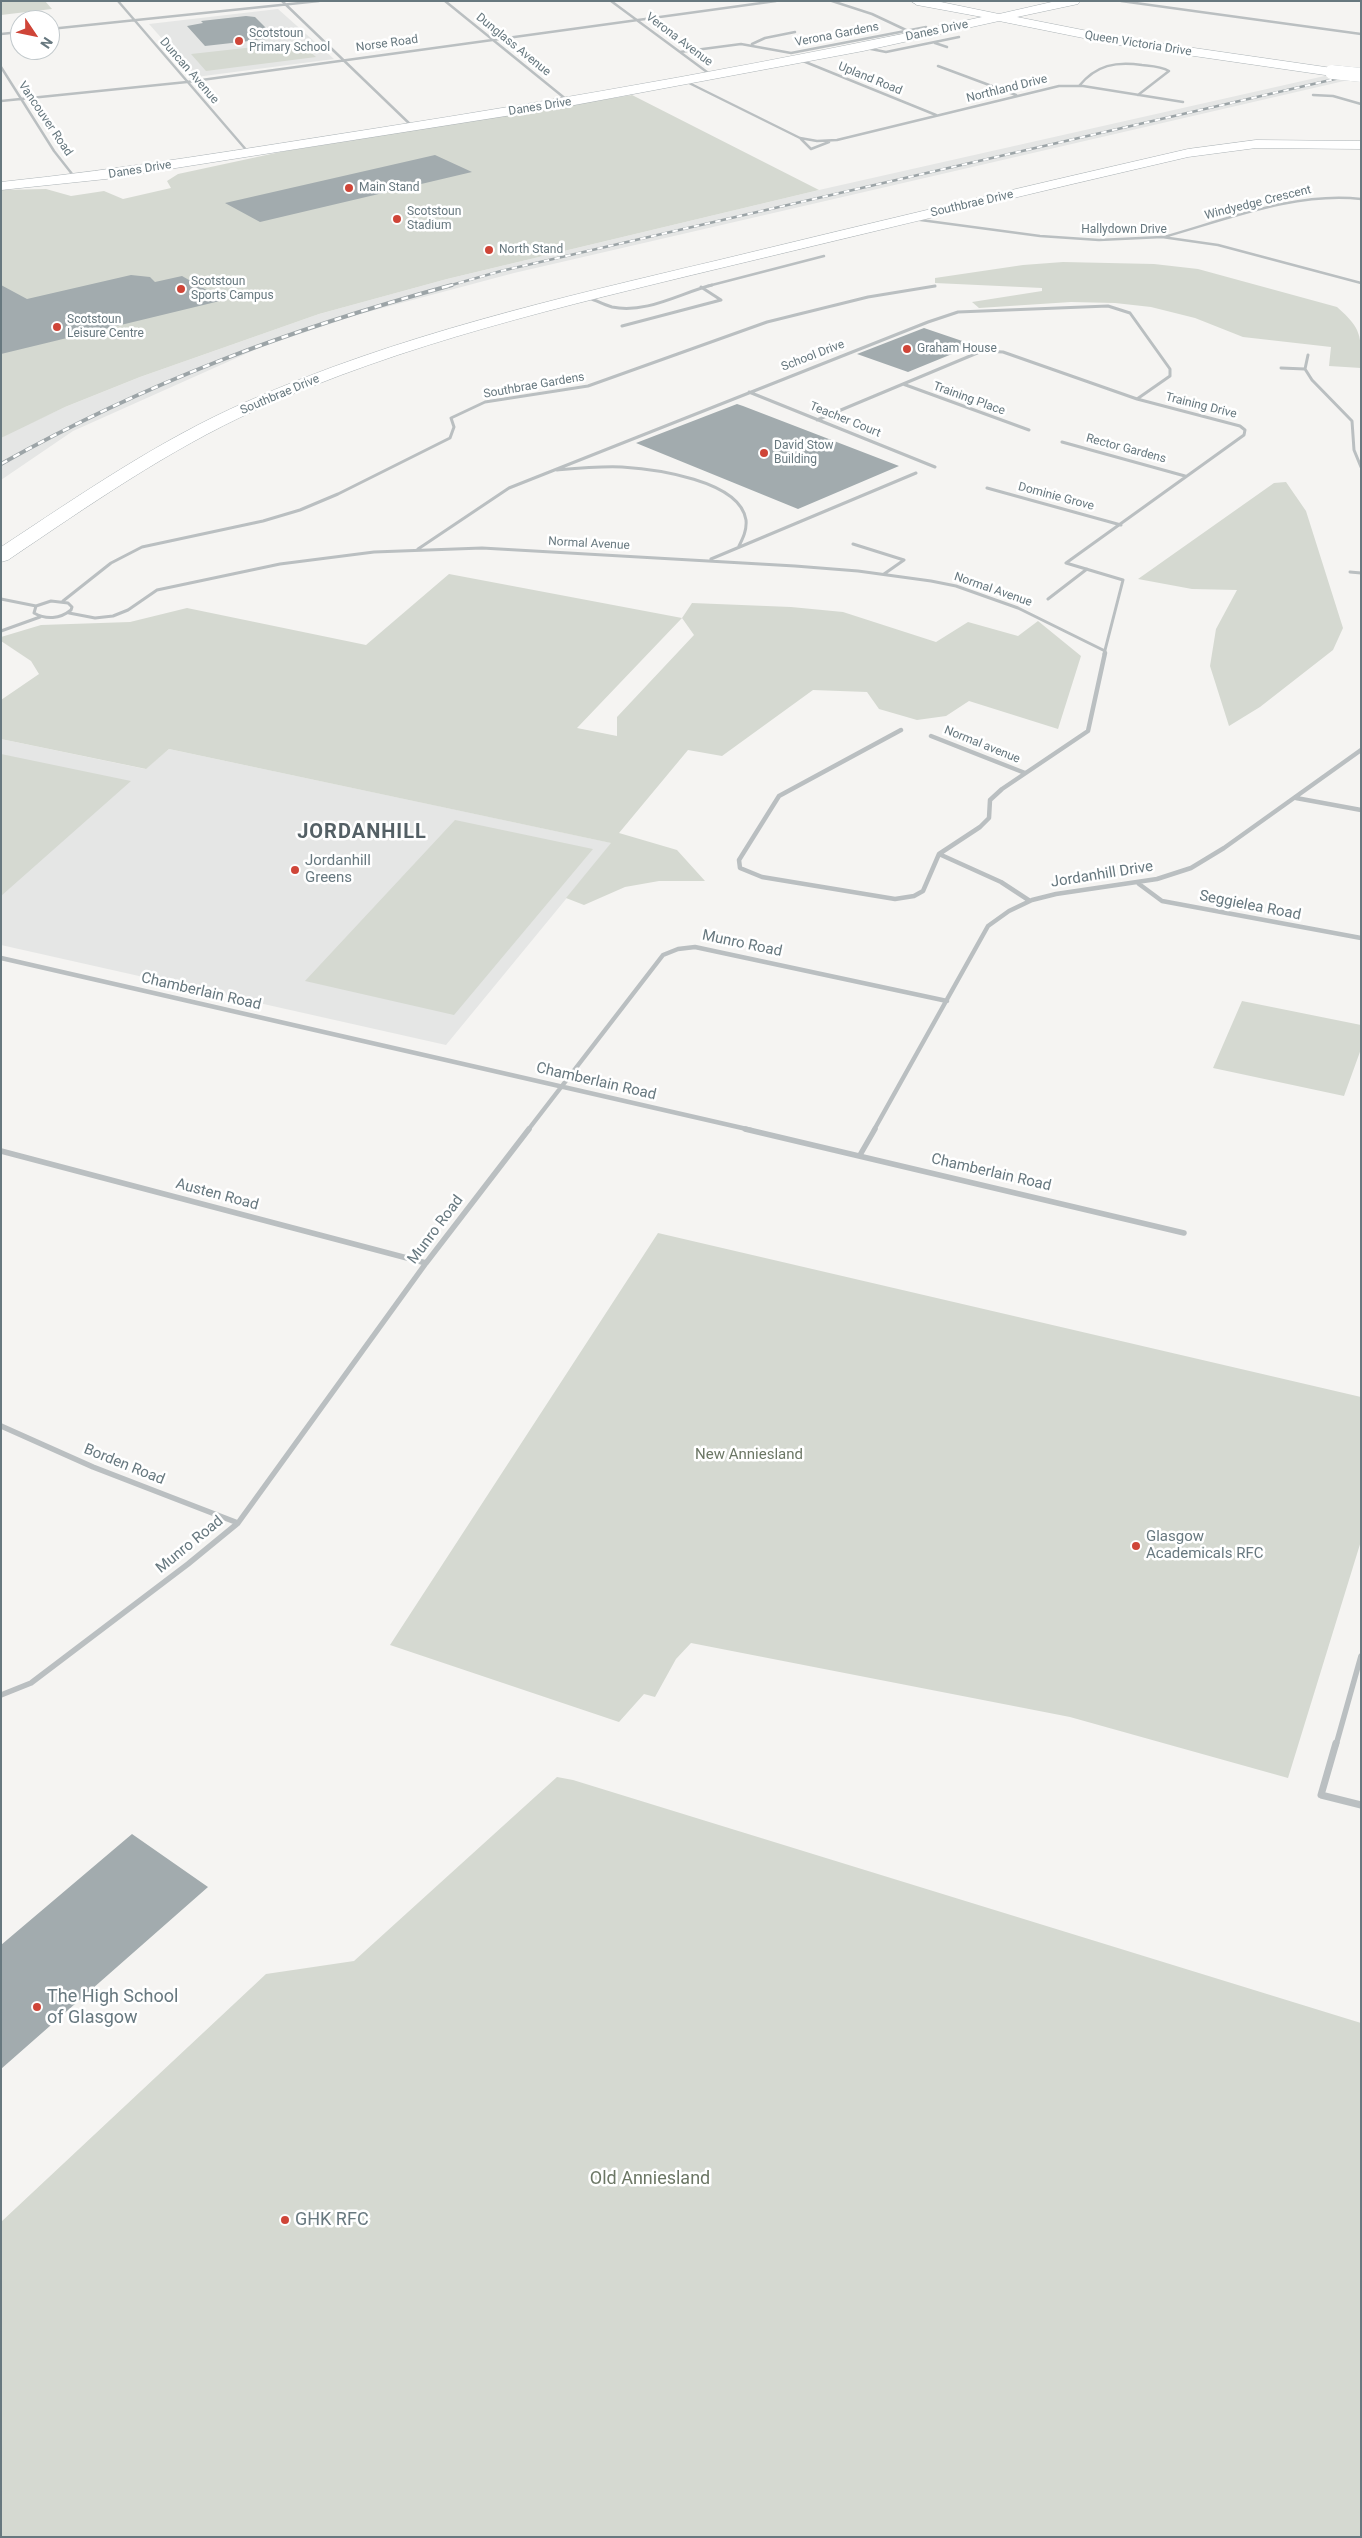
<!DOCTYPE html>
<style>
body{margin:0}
#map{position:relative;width:1362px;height:2538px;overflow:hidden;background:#f5f4f2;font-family:Roboto,sans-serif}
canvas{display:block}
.frame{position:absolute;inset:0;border:2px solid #67787f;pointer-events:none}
.north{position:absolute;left:10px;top:10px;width:50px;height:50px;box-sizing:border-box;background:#fff;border:1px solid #c2c9cc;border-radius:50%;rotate:124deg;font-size:14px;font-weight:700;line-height:20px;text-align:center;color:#67787f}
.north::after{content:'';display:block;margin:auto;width:18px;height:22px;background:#cf4538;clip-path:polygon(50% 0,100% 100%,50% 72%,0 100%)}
</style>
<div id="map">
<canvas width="1362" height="2538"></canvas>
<div class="frame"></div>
<div class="north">N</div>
</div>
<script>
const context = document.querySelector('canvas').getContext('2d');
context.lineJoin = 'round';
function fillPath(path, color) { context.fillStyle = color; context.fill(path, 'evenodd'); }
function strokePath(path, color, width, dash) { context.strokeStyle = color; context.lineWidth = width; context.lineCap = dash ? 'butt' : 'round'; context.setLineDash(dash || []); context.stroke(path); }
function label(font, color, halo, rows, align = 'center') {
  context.font = font + ' Roboto,sans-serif'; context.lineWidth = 5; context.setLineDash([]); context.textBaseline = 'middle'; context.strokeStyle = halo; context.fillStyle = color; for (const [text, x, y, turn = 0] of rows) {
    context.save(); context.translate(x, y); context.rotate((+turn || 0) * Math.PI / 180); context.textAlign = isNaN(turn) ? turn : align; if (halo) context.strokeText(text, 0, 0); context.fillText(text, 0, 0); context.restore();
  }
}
fillPath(new Path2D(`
 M278,9L334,59L196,77L149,24Z
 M1329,75L1357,78L514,273L356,315L261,347L73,431L1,480V438L9,433L65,407L140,377L319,314L447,279L819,190Z
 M1,739L145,769L169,749L612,843L446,1045L1,945Z`), '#e5e6e5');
fillPath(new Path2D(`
 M1,1H45L52,9L1,15Z
 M299,42L316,57L206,71L191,54Z
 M632,95L819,190L447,279L319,314L140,377L65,407L1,438V190L46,189L71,196L104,191L123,199L171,188L167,181L178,174L285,151Z
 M1063,262L1154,264L1198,269L1337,307C1362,329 1361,335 1361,368L1329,366L1331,347L1243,337L1195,318L1151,307L1115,303L1071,302L979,308L972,302L1042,291V288L935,283V278L1023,265Z
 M1286,482L1306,511L1343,628L1333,650L1260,707L1229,726L1210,666L1216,629L1237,590L1192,589L1138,579L1274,483Z
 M449,574L682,618L692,603L791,607L843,612L936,642L968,622L1018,636L1038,621L1081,656L1058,729L969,701L946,716L917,720L879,709L867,692L813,690L722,756L688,750L619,833L677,850L705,881H659L625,887L584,905L566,898L611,843L169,749L146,769L1,739V700L39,674L31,661L1,641V637L41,625L130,622L187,608L366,645ZM682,618L694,635L617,717V736L577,728Z
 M1,754L131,781L1,896Z
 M455,820L593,849L454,1015L305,981Z
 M1242,1001L1361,1025V1049L1344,1096L1213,1068Z
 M658,1233L1361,1397V1541L1288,1778L1070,1717L691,1643L676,1659L655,1697L644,1694L619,1722L390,1645Z
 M557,1777L573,1780L1361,2023V2537H1V2222L266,1974L354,1961Z`), '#d5d9d1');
fillPath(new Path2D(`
 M246,16L255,17L276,38L205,46L187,26L203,23L201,21Z
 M435,155L472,172L260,222L225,203Z
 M131,275L150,277L155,282L182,276L224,300L1,354V285L27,299Z
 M924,328L974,345L908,372L857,354Z
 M737,404L743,406L899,466L798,509L636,443Z
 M132,1834L208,1887L1,2069V1945Z`), '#a2abae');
const secondary = new Path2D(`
 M911,1H936L999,14L1056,1H1080L1078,4L1017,17L1118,37L1332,68L1338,72L1332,76L1118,45L999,21L863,51L569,106L106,179L1,190V182C126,169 249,148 372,129C576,97 780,61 982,17L917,5Z
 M1256,140L1361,141V149L1256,148L1188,157C1032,193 876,231 721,268C564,306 404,343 256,410C168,450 88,506 8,560L1,562V547C80,495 159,440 246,402C397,335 559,298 719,260C875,222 1031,185 1188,149Z`);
strokePath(secondary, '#acb3b6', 1);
strokePath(new Path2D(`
 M118,1L248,152
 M282,1L413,127
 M445,1L567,100
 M611,1L711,75
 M832,1L872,14L906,30
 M1121,1L1361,34
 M50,29L319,1
 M1,34L20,32
 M935,43L947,47
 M752,44L765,38L795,32
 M866,48L886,52L959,37
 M680,52L741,44L791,53L926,27
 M798,59L936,115
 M938,66L1016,95
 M1,67L54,151L76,179
 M685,81L800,138L817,141L837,140L1059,86H1083L1183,102
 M1079,86C1096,65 1116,61 1142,65C1152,66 1161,66 1169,71L1138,95
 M1313,95L1333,96L1361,104
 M1,101L187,82L776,1
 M801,139L811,149L829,142
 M913,219L1040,236L1099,240L1162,237L1218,245L1361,283
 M1164,237C1225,220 1298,191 1361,199
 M708,286L824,256`), '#babfc1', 2.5);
strokePath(new Path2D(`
 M587,297C595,300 604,305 612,307C647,314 680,293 712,285
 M622,326L721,300L701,287
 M1308,355L1305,369L1312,380L1352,421L1354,450L1361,467
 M1281,368L1305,369
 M903,384L1029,430
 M749,392L935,467
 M817,420L982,351L1003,352L1137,399L1240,426L1245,430L1244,435L1066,563L1123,580L1104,654
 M1062,442L1185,476
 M557,470C579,468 600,466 622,467C654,469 740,480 746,520C747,530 743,538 739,546
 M987,488L1121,525
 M853,544L904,560L884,574
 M418,549L509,488L928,322L958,312L1108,306L1130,313L1170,369V376L1137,399
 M711,559L916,473
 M1350,572L1361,573
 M1,599L36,606
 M1048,599L1087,569
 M51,601L68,603L72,607L71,610C60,619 46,620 34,613L36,606Z
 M63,601L111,563L142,547L263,521L300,510L338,494L450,438L454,427L451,418L485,402L588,386L767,322L868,297L935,286
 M69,613L95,618L113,616L128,610L157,590L280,564L374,552L482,548L795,566L858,571L931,581L956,586L1018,608L1105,651
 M1,631L40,617`), '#babfc1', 3);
strokePath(new Path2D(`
 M901,730L779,796L739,860L740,868L762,877L895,899L914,896L923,891L939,854L980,827L989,818L990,800L1002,789L1088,731L1105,653
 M931,736L1025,773
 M1296,798L1361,810
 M939,854L1001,882L1030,901
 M1139,884L1162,901L1361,938
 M1,958L751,1130
 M528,1130L663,955L678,949L695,947L947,1001
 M874,1130L988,926L1009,911L1032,900L1056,894L1157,879L1191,868L1224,848L1361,750`), '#babfc1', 4.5);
strokePath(new Path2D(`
 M745,1129L1184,1233
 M1,1151L426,1263
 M860,1155L875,1129
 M1,1426L93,1467L238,1523
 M1,1695L31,1683L188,1564L238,1523L426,1263L529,1129
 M1336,1745L1361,1656`), '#babfc1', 5.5);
strokePath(new Path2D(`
 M1336,1743L1321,1795L1361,1805`), '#babfc1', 7);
fillPath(secondary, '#fff');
const railFar1 = new Path2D(`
 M448,286L501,271L1361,73`);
const rail = new Path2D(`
 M1,464C147,382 291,329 452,285`);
strokePath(railFar1, '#9ca4a7', 2.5);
strokePath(rail, '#9ca4a7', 4);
strokePath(railFar1, '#fff', 2, [5.5]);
strokePath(rail, '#fff', 2.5, [7]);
const secondaryBridge = new Path2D(`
 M1332,72L1361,75`);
strokePath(secondaryBridge, '#acb3b6', 14, []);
strokePath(secondaryBridge, '#fff', 14);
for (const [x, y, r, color] of [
 [239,41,5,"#cf4538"],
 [349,188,5,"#cf4538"],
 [397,219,5,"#cf4538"],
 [489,250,5,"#cf4538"],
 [181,289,5,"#cf4538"],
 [57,327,5,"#cf4538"],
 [907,349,5,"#cf4538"],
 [764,453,5,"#cf4538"],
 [295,870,5,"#cf4538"],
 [1136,1546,5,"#cf4538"],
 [37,2007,5,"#cf4538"],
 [285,2220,5,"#cf4538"]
]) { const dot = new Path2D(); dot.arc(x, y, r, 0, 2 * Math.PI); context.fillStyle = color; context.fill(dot); strokePath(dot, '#fff', 2); }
label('12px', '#67787f', '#fff', [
 ["Danes Drive",937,31,-12],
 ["Verona Gardens",837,35,-11],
 ["Verona Avenue",679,40,37],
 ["Norse Road",387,44,-8],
 ["Queen Victoria Drive",1138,44,9],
 ["Dunglass Avenue",513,45,39],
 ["Duncan Avenue",189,71,49],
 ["Upland Road",870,79,22],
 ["Northland Drive",1007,89,-14],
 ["Danes Drive",540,107,-9],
 ["Vancouver Road",45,119,56],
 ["Danes Drive",140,170,-9],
 ["Windyedge Crescent",1258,203,-14],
 ["Southbrae Drive",972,204,-13],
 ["Hallydown Drive",1124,230],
 ["School Drive",813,356,-21],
 ["Southbrae Gardens",534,386,-10],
 ["Southbrae Drive",280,395,-23],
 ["Training Place",969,399,20],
 ["Training Drive",1201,406,14],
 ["Teacher Court",845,420,22],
 ["Rector Gardens",1126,449,15],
 ["Dominie Grove",1056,497,15],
 ["Normal Avenue",589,544,3],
 ["Normal Avenue",993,590,19],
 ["Normal avenue",982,745,22]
]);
label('12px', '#67787f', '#fff', [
 ["Scotstoun",249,34],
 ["Primary School",249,48],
 ["Main Stand",359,188],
 ["Scotstoun",407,212],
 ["Stadium",407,226],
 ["North Stand",499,250],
 ["Scotstoun",191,282],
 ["Sports Campus",191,296],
 ["Scotstoun",67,320],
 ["Leisure Centre",67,334],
 ["Graham House",917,349],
 ["David Stow",774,446],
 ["Building",774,460]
], 'left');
label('15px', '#67787f', '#fff', [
 ["Jordanhill",305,861],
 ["Greens",305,878],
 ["Glasgow",1146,1537],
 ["Academicals RFC",1146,1554]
], 'left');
label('15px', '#67787f', '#fff', [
 ["Jordanhill Drive",1102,875,-9],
 ["Seggielea Road",1250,906,11],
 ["Munro Road",742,944,12],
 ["Chamberlain Road",201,992,13],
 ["Chamberlain Road",596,1082,13],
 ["Chamberlain Road",991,1173,13],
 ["Austen Road",217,1195,15],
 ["Munro Road",436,1230,-53],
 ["Borden Road",124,1465,22],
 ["Munro Road",190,1545,-39]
]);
label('15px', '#6c7765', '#fff', [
 ["New Anniesland",749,1455]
]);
label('18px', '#67787f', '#fff', [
 ["The High School",47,1997],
 ["of Glasgow",47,2018],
 ["GHK RFC",295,2220]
], 'left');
label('18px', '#6c7765', '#fff', [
 ["Old Anniesland",650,2179]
]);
context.letterSpacing = '1px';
label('bold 20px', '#546065', '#fff', [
 ["JORDANHILL",362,833]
]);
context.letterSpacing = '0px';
</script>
